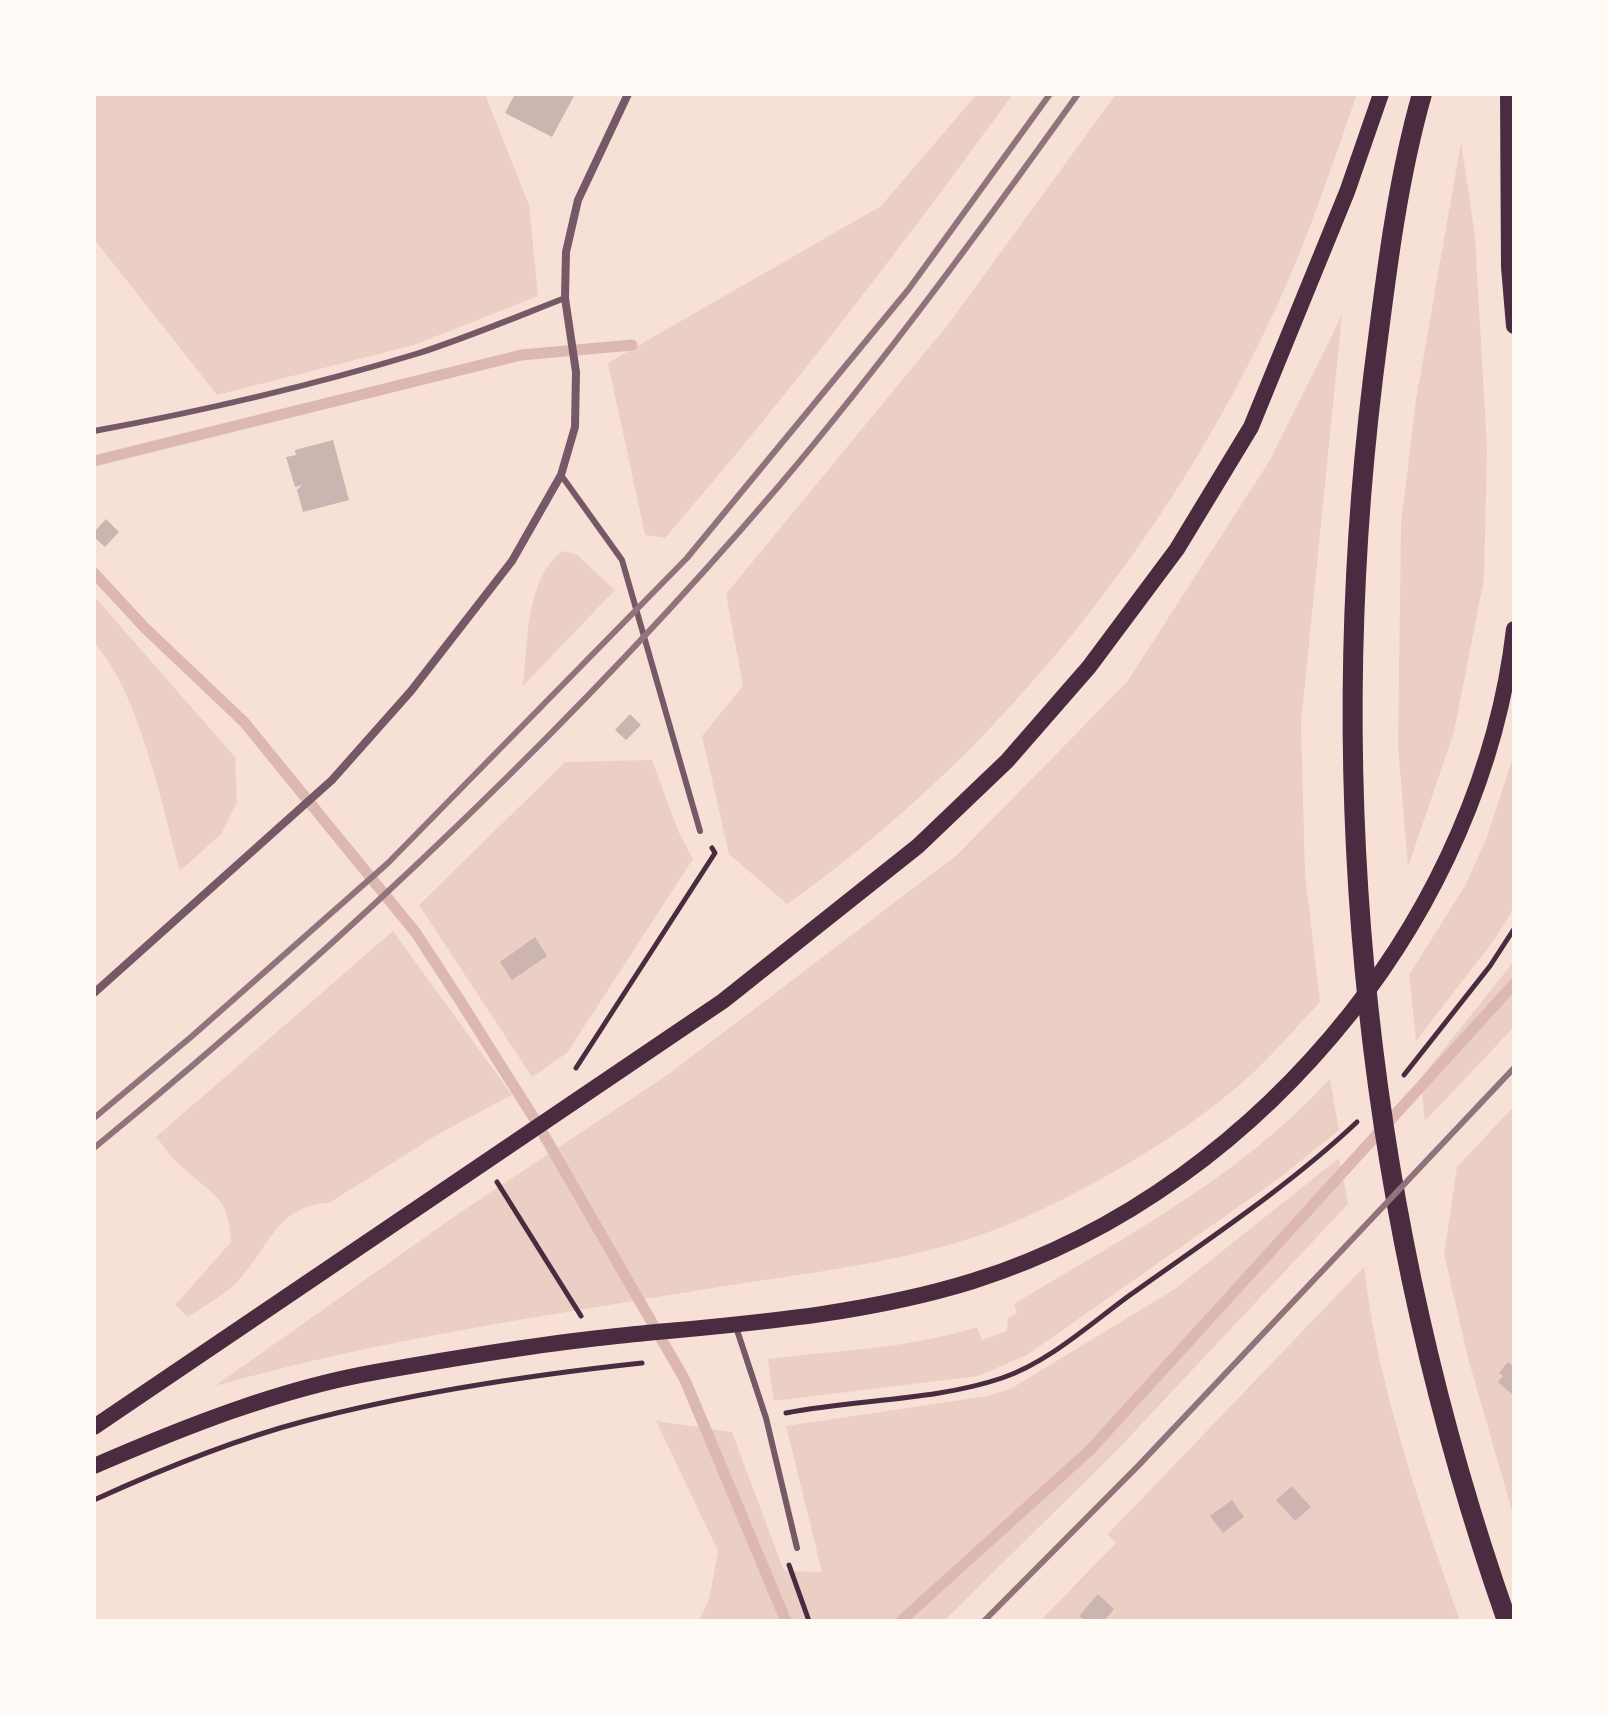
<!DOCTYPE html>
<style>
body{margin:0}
#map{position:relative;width:1608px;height:1715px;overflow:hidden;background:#f7e1d7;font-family:"Golos Text",sans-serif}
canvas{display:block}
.frame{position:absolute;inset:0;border:96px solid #fffaf5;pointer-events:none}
</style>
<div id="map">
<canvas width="1608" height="1715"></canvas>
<div class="frame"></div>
</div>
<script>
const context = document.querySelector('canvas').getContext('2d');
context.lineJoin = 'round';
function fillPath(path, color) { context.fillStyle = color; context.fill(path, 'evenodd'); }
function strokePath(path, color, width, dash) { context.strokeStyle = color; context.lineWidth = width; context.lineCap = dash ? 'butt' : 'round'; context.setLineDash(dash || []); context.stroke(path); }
fillPath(new Path2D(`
 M94,94H485L529,205L538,296L414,345L217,395L94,239Z
 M977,94H1013C902,246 789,395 665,538L645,535L608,363L881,206Z
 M1116,94H1357C1333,163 1310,232 1280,299C1174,533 998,756 787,904L729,854L702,736L743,686L726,594L950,322Z
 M1461,142L1475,237L1487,448L1484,579L1454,732L1408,867L1398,746L1401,524L1416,400Z
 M1342,315L1301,723L1305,874L1320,1002C1298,1025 1277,1050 1254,1072C1192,1130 1096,1186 1019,1220C925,1261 819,1271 719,1287C550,1315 380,1339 215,1386L458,1214L670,1073L957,855L1127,682L1270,460Z
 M562,551L576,554L615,590L523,686C528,644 525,580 562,551Z
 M94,596L235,757L237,802L221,834L180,871C162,806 139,691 94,643Z
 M1514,754V908L1494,940L1416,1041L1409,975L1465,886L1487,837Z
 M652,760L679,833L693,859L567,1053L532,1077L419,905L565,762Z
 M393,931L512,1095L440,1133L329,1203C274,1205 268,1253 234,1285C220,1297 203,1307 188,1317L175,1305L231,1242C229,1194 211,1195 181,1166C171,1158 164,1146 156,1137Z
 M1514,961V1027L1425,1121L1420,1079Z
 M1330,1079L1339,1130L1278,1179L1027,1355L978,1376L774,1401L768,1359C839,1350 908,1349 977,1327L982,1340L1007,1331L1008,1318L1017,1313L1014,1304C1125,1237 1241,1176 1330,1079Z
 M1514,1106V1518L1468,1358L1444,1254L1457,1167Z
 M1339,1158L1348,1204L1120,1447L944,1621H699L709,1600L718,1551L656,1421L732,1432L784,1571L822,1572L786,1426L988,1396L1012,1388L1175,1289Z
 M1364,1267C1378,1388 1420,1506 1460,1621H1040L1116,1543L1108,1534Z`), '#ebcfc5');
strokePath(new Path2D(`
 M94,461L521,355L632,345
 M94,573L145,628L244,722L416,933L459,999L537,1123L685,1380L786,1621
 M901,1621L1090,1450L1514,984`), '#dcb8b0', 11);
fillPath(new Path2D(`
 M515,94H575L552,137L505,113Z
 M333,440L349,500L303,512L297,490L302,485L295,487L286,457L296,455L295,450Z
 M106,519L119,532L105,547L94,537V532Z
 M630,714L641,725L626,740L615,730Z
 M535,937L547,956L512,980L500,962Z
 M1508,1362L1514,1367V1396L1498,1382L1503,1376L1499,1373Z
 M1292,1486L1311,1507L1295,1521L1276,1500Z
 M1232,1500L1244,1517L1223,1533L1210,1516Z
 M1098,1594L1114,1609L1104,1621H1085L1079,1616Z`), '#ccb4b1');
strokePath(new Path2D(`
 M576,1068L715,853L712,848
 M1404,1075L1490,966L1514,929
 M497,1182L581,1316
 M786,1413C857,1399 934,1401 1002,1378C1049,1362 1090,1324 1130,1295C1207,1240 1288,1187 1357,1122
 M94,1500C162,1469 233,1440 305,1421C415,1392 530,1375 642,1363
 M789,1565L809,1621`), '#4a2c40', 5);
strokePath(new Path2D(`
 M94,431C203,411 310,386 416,354C466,338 516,317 565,298
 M561,475L622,560L700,831
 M736,1327L766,1418L797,1548`), '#755966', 6);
strokePath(new Path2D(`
 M94,993L332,780L411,691L512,561L561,475L575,427L576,372L565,298L566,252L578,200L628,94`), '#755966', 8);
strokePath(new Path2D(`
 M1508,94L1509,267L1514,326
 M94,1427L723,1001L918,846L1007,761L1089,667L1177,549L1251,427L1347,192L1381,94
 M94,1466C184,1427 279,1389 376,1372C455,1358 537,1344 617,1336C736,1324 857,1317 973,1281C1123,1234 1253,1136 1350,1014C1437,904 1498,769 1514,629`), '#4a2c40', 16);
strokePath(new Path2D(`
 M1422,94C1396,185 1385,284 1373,378C1322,797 1367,1222 1507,1621`), '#4a2c40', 20);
strokePath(new Path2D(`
 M94,1118L191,1037L388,863L687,558L908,290L1050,94
 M94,1148C340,946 571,729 778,487C885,361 982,228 1078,94
 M984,1621L1139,1465L1514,1068`), '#8f747c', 6);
</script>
